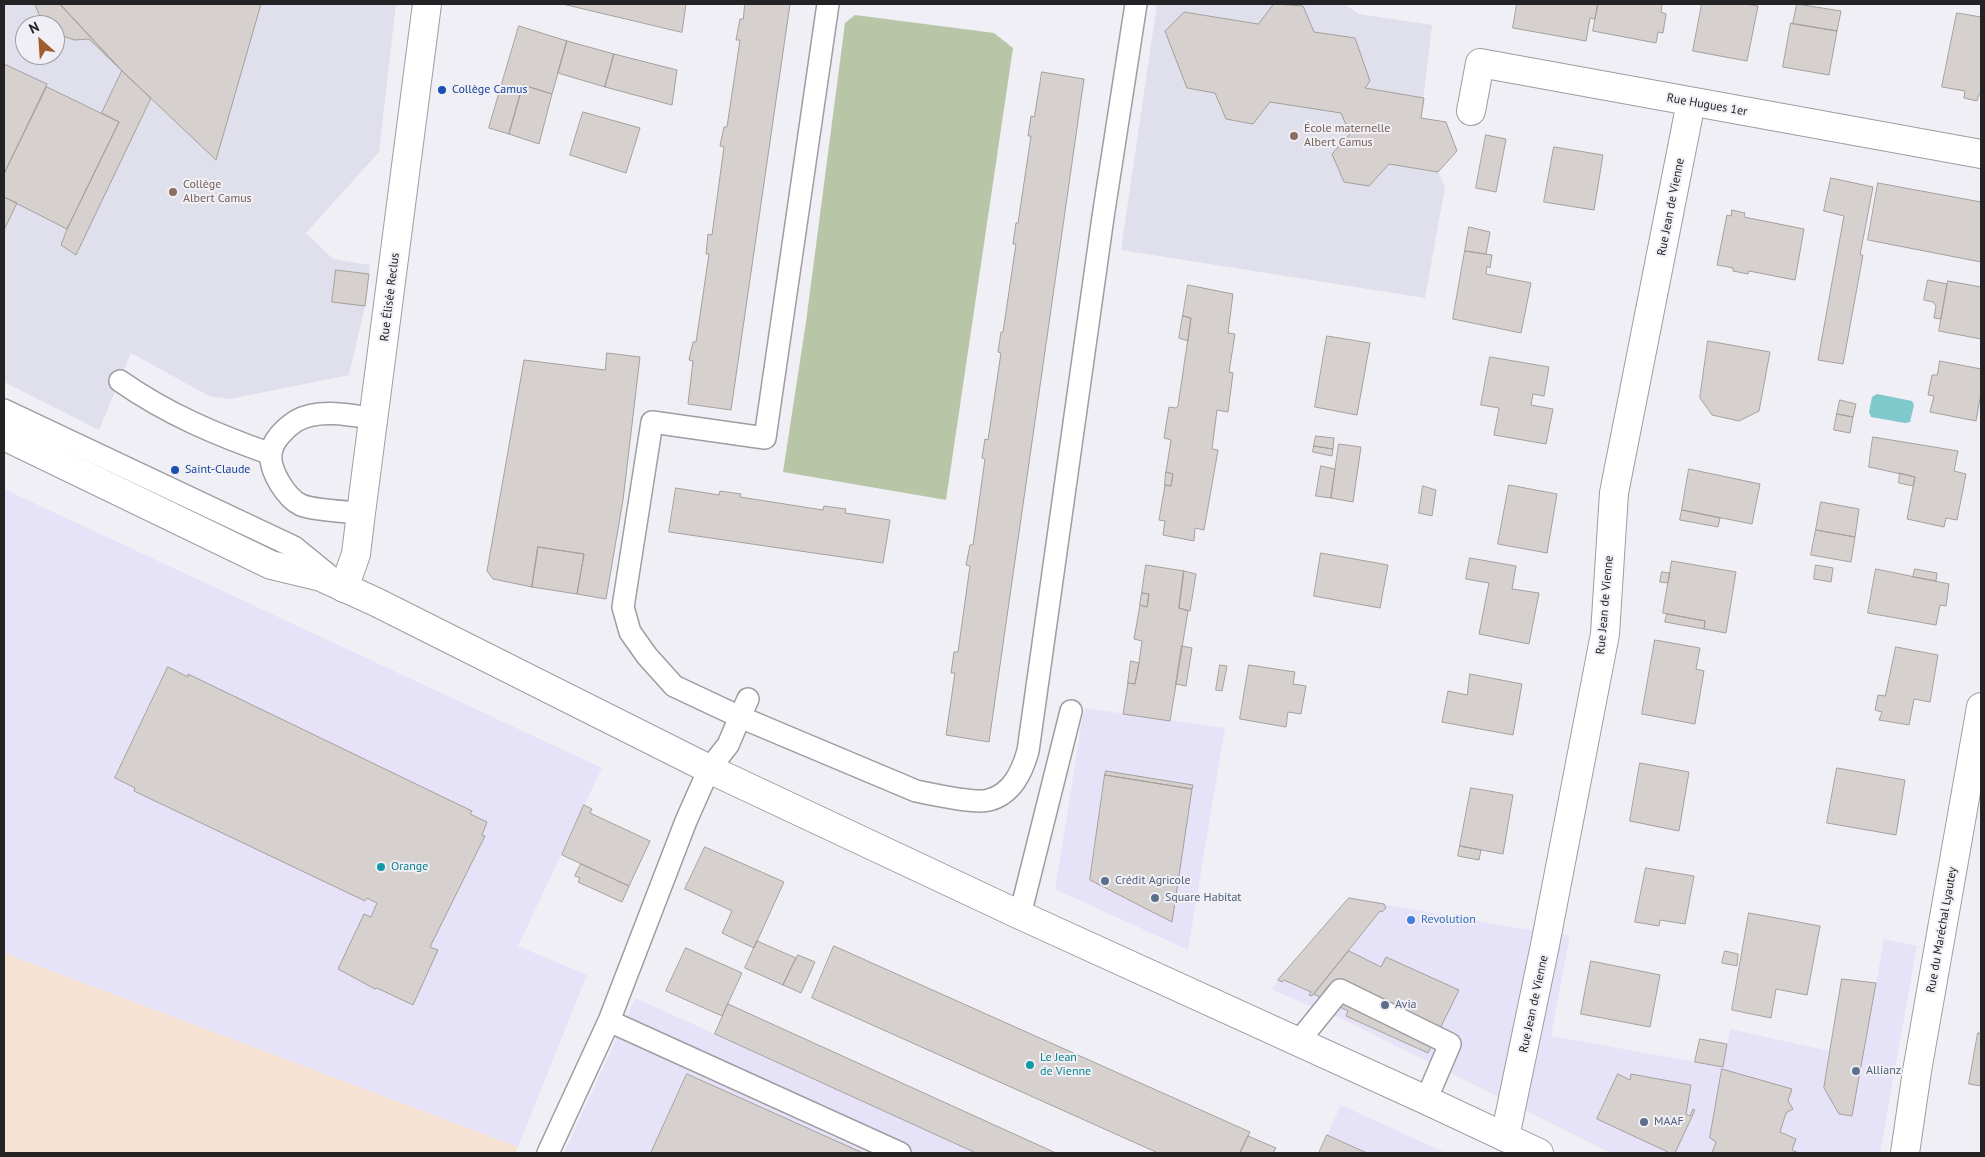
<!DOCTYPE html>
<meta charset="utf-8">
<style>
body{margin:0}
#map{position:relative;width:1985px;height:1157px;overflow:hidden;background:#efeff5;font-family:"PT Sans",sans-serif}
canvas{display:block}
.frame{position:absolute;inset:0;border:5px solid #232325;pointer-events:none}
.north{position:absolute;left:15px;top:15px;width:50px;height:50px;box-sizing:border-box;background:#efeff5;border:1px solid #9d9da2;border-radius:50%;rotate:334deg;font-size:14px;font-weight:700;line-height:20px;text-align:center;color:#232325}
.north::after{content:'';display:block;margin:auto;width:18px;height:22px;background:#a05c2c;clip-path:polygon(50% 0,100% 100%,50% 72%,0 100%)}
</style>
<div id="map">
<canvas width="1985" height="1157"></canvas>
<div class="frame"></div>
<div class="north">N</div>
</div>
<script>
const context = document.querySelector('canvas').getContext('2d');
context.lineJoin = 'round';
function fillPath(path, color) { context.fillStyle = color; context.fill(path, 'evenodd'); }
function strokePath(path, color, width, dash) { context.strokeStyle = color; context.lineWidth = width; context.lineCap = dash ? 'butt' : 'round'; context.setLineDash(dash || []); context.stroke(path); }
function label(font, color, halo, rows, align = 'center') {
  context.font = font + ' "PT Sans",sans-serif'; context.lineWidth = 4; context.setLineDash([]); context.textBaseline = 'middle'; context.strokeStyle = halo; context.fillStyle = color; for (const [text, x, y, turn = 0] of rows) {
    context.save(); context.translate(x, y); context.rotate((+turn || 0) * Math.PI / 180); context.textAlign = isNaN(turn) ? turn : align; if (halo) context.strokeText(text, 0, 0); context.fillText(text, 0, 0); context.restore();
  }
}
fillPath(new Path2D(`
 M4,489L602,768L518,946L587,975L518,1147L4,953Z
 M1084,708L1225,728L1188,950L1055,889Z
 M1349,898L1517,928L1570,935L1551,1036L1723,1067L1730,1029L1829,1051L1842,979L1876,983L1884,939L1917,946L1880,1153H1611L1340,1018L1316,1009L1271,989Z
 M635,998L715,1034L976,1153H564Z
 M1341,1105L1446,1153H1319Z`), '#e6e3f9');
fillPath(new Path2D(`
 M4,953L518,1147L515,1153H4Z`), '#f6e2d3');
fillPath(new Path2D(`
 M4,4H396L379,152L306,233L333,259L370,265L365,306L349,375L230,399L209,396L131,353L99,430L4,382ZM25,25H55V55H25Z
 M1157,4H1344L1359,14L1432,25L1421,118L1446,122L1457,151L1438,172L1445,187L1425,298L1121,250Z`), '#dfe0ec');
fillPath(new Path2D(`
 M855,15L994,33L1013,48L946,500L783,472L806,322L845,23Z`), '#b8c6a7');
fillPath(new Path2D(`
 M1877,394L1912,401L1914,405L1910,422L1905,423L1871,417L1869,412L1872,397Z`), '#7fc8cc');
const building = new Path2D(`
 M35,4H60L122,71L89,39L74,40L55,33V25H45L39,14Z
 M60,4H261L216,160L122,71Z
 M563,4H686L682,32Z
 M745,4H790L731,410L688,404L693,361L689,360L693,342H696L709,254H706L708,234L712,235L724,147L720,146L724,127H727L740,40H736L740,19H743Z
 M1274,4L1303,6L1314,32L1355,38L1370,81L1365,88L1424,98L1421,118L1446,122L1457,151L1438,172L1389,164L1369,186L1344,182L1332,154L1350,134L1341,113L1270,102L1253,124L1226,119L1215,93L1187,88L1165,31L1184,12L1258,24Z
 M1517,4H1598L1595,19L1590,18L1586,41L1513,28Z
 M1598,4H1662L1661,12L1666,14L1663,33L1658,32L1656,43L1593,31Z
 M1702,4H1745L1758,6L1747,61L1693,51Z
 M1797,4L1841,11L1837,31L1793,24Z
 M1957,13L1981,17V94H1979L1977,101L1964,98L1965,91L1942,87Z
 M1791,23L1837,31L1829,75L1783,67Z
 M519,26L567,41L552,94L523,85L509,134L489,128Z
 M567,41L614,54L605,87L558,73Z
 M614,54L677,70L672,105L605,87Z
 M4,64L47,84L4,174Z
 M122,71L151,98L76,255L61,245L67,229L119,122L102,113Z
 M1042,72L1084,79L989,742L946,735L955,673H951L954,652H958L970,566L966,565L970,545H973L985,459L982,458L985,439L988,440L1001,353L998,352L1001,332H1003L1016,244H1013L1016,223H1018L1031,136H1028L1031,116L1034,117Z
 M523,85L552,94L539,144L509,134Z
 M47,87L119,122L67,229L4,197V174Z
 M583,112L640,128L626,173L570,155Z
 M1486,135L1506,139L1496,192L1476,188Z
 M1554,147L1603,155L1594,210L1544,202Z
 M1831,178L1873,187L1860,255H1863L1843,364L1818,360L1844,216L1824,211Z
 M1878,183L1981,202V262L1868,240Z
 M4,197L17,203L4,230Z
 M1732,210L1745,213L1744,217L1804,229L1795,280L1749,271L1748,274L1733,271V268L1717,265L1727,215L1731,216Z
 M1469,227L1490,232L1486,254L1465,251Z
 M1465,251L1492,255L1490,268L1487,266L1486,274L1531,283L1521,333L1453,319Z
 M336,270L369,274L365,306L332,302Z
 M1928,280L1947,284L1941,319L1934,318L1936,306L1933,302L1924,300Z
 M1948,281L1981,287V339L1939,331Z
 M1188,285L1233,294L1228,333L1235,334L1229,372L1233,373L1228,412L1217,410L1212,449L1218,450L1204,530L1195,528L1194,541L1163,535L1165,521L1159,520L1165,485L1171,486L1173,474L1166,472L1171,440L1164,438L1169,407L1176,408L1178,406L1191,318L1183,316Z
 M1183,316L1191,318L1188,341L1179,338Z
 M1327,336L1370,343L1357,415L1315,407Z
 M1708,341L1770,352L1759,411L1739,421L1712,415L1700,398Z
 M607,353L640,357L623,500L606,599L577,594L584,554L538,547L532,587L493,579L487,571L524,360L605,370Z
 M1490,357L1549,367L1544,396L1533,394L1531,405L1553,409L1546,444L1494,435L1499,408L1481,405Z
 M1940,361L1981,369V393L1976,421L1930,412L1934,396L1928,395L1932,375H1937Z
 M1840,400L1856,404L1853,417L1837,414Z
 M1837,414L1853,417L1850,433L1834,430Z
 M1316,436L1334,438L1333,449L1314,446Z
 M1873,437L1958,451L1954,471L1966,474L1957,520L1946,518L1944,527L1907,519L1915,477L1869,467Z
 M1339,444L1361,447L1353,502L1331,498Z
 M1314,446L1333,449L1332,456L1313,452Z
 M1321,466L1335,469L1331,498L1316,496Z
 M1689,469L1760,484L1752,524L1682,510Z
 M1166,472L1173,474L1171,486L1165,485Z
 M1900,473L1915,477L1913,486L1899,483Z
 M1509,485L1557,494L1547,553L1498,544Z
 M1423,486L1436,490L1432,516L1419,513Z
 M676,488L719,495L720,491L741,494L740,497L823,510L824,506L846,509L845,513L890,520L883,563L669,532Z
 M1821,502L1859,509L1855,537L1816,530Z
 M1682,510L1720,518L1718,527L1680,520Z
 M1816,530L1855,537L1851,562L1811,555Z
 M538,547L584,554L577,594L532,587Z
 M1321,553L1388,565L1380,608L1314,596Z
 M1470,558L1516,566L1512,589L1539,593L1529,644L1479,634L1489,583L1466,579Z
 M1672,561L1736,572L1726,633L1704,629L1705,621L1663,613Z
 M1146,565L1184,571L1179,608L1188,611L1170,721L1123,714L1128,683L1135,684L1139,663L1142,641L1134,639L1140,605L1147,607L1149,594L1142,593Z
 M1816,565L1833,568L1831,582L1814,579Z
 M1876,569L1949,584L1946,606L1940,605L1936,625L1868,613Z
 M1915,569L1937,573L1936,581L1913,577Z
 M1184,571L1196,574L1190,611L1179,608Z
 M1662,572L1670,573L1668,583L1660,582Z
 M1142,593L1149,594L1147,607L1140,605Z
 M1667,614L1705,621L1704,629L1665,622Z
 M1655,640L1700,648L1696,669L1704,671L1695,724L1642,714Z
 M1182,646L1192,648L1186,686L1176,684Z
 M1896,647L1938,655L1930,702L1914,699L1909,725L1879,720L1882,712L1875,710L1878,695L1885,696Z
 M1131,661L1139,663L1135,684L1128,683Z
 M1220,665L1227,666L1222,691L1216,690Z
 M1249,665L1295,672L1293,684L1306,686L1301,714L1288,712L1286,727L1240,719Z
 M168,667L188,677V674L472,811L470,814L487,822L482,835L485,836L430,947L438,950L413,1005L377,988L375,989L338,969L364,914L371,917L377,903L367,898L365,901L134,791L135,788L115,778Z
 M1470,674L1522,684L1513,735L1442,722L1448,691L1467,695Z
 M1640,763L1689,772L1679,831L1630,821Z
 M1837,768L1905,780L1896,835L1827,823Z
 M1106,771L1193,785L1192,789L1105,775Z
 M1105,775L1192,789L1172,922L1090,880Z
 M1471,788L1513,795L1503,854L1460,846Z
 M584,805L592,809L590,813L650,841L629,886L562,855Z
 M1460,846L1481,850L1479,860L1458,856Z
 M705,847L784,882L754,948L722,933L732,911L685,889Z
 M581,864L629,886L622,902L578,882L580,878L575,876Z
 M1646,868L1694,876L1685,924L1660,920L1659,926L1635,922Z
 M1349,898L1384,904L1386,908L1382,912L1380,911L1312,996L1309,995L1311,992L1284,980L1282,982L1278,980Z
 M1749,913L1820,926L1807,995L1776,989L1771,1018L1732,1010Z
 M757,941L796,958L783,985L745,968Z
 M834,946L1250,1132L1240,1153H1158L812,998Z
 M686,948L742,973L722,1016L666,991Z
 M1349,951L1381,967L1386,957L1459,990L1428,1053L1346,1016L1348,1011L1314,994Z
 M1725,951L1738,954L1737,966L1722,963Z
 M798,955L815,962L801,993L783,985Z
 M1591,961L1660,975L1650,1027L1581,1014Z
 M1842,979L1876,983L1852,1116L1839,1114L1824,1088Z
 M728,1004L1056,1153H976L715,1034Z
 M1978,1033H1981V1086L1969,1084Z
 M1700,1039L1727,1044L1723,1067L1695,1062Z
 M1722,1069L1792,1089L1788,1101L1793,1109L1786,1113L1780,1132L1796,1139L1792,1150L1799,1153H1712L1716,1142L1710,1138Z
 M687,1074L863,1153H651Z
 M1618,1074L1630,1080L1631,1074L1691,1085L1686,1114L1690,1116L1693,1109L1695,1110L1675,1153H1670L1597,1119Z
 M1327,1135L1367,1153H1319Z
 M1248,1136L1276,1148L1273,1153H1240Z`);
fillPath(building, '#d6d1ce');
strokePath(building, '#a5a09d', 1);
const service = new Path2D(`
 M120,381C167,414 217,435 271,454
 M4,410L294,547L332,578
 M361,513C348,512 312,510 301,505C286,498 269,470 271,454C272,441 285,428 296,421C318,408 351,415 375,419
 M748,699L740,717L916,791C931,794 975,804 989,800C1012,794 1022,772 1028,751L1103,217L1136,4
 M1020,915L1071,711
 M609,1021L900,1153
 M1298,1042L1340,990L1450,1044L1426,1100
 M548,1153L609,1021L686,821L709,769L728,745L740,717L674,686L647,656L630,632L623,607L652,422L765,438L828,4`);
const minor = new Path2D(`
 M1471,111L1480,63L1981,154
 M344,588L356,554L361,513L427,4
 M1505,1137L1545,945L1605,634L1614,493L1691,102
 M1905,1153L1917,1071L1981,707`);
const secondary = new Path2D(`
 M4,436L271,565L321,577L376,602L709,769L1020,915L1426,1100L1539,1153`);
strokePath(service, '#9d9da2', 24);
strokePath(minor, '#9d9da2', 30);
strokePath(secondary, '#9d9da2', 30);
strokePath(service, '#fff', 21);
strokePath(minor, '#fff', 28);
strokePath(secondary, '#fff', 28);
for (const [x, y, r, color] of [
 [442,90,5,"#1a4fb4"],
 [1294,136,5,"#8d6e63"],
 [173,192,5,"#8d6e63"],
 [175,470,5,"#1a4fb4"],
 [381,867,5,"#0f9aa8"],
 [1105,881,5,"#5c6f8a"],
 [1155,898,5,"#5c6f8a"],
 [1411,920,5,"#3f7fe0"],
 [1385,1005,5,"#5c6f8a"],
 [1030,1065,5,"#0f9aa8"],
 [1856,1071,5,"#5c6f8a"],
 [1644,1122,5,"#5c6f8a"]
]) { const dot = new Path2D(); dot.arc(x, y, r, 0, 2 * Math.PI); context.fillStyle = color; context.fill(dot); strokePath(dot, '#efeff5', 2); }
label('12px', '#164399', '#efeff5', [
 ["Collège Camus",452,90],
 ["Saint-Claude",185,470]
], 'left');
label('12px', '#232325', '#efeff5', [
 ["Rue Hugues 1er",1707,105,10],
 ["Rue Jean de Vienne",1671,207,-79],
 ["Rue Élisée Reclus",390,297,-83],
 ["Rue Jean de Vienne",1605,605,-85],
 ["Rue du Maréchal Lyautey",1942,930,-80],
 ["Rue Jean de Vienne",1534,1004,-78]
]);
label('12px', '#785e54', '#efeff5', [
 ["École maternelle",1304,129],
 ["Albert Camus",1304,143],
 ["Collège",183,185],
 ["Albert Camus",183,199]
], 'left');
label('12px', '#0d838f', '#efeff5', [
 ["Orange",391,867],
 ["Le Jean",1040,1058],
 ["de Vienne",1040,1072]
], 'left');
label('12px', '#4e5e75', '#efeff5', [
 ["Crédit Agricole",1115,881],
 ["Square Habitat",1165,898],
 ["Avia",1395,1005],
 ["Allianz",1866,1071],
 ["MAAF",1654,1122]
], 'left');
label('12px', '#366cbe', '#efeff5', [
 ["Revolution",1421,920]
], 'left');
</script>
